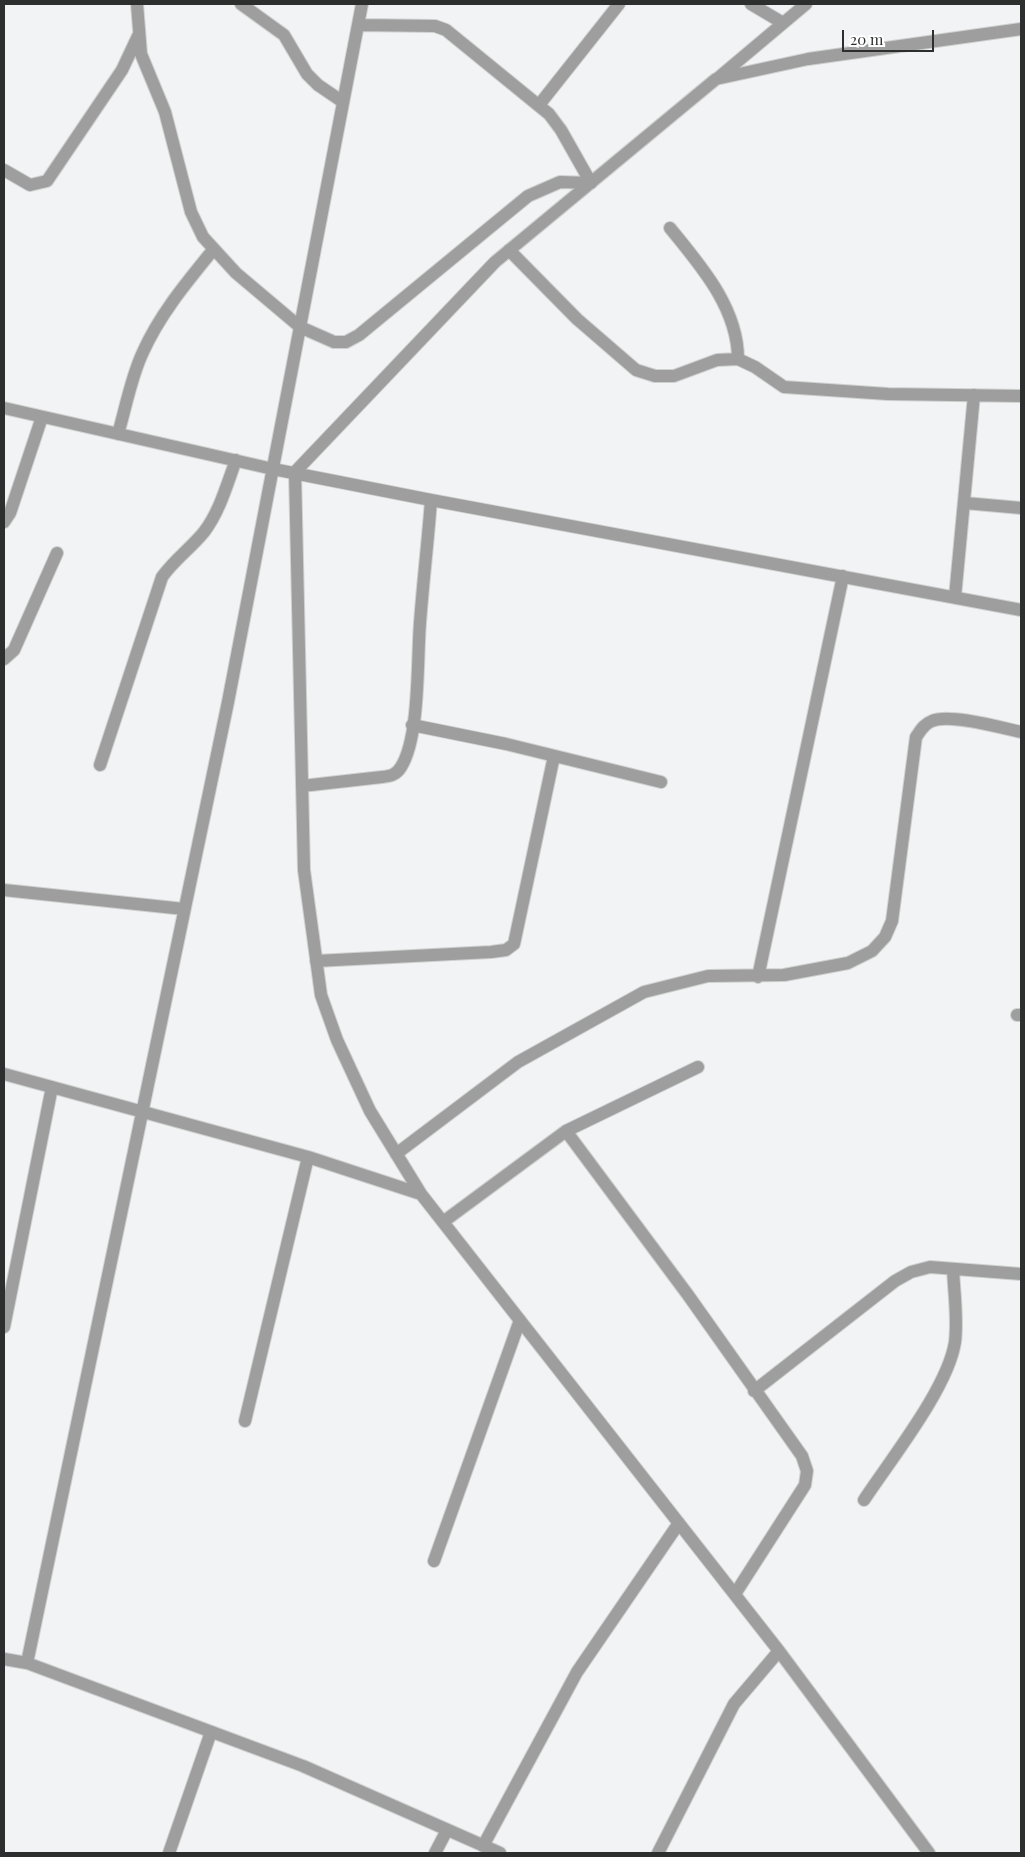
<!DOCTYPE html>
<style>
body{margin:0}
#map{position:relative;width:1025px;height:1857px;overflow:hidden;background:#f2f3f4;font-family:"Playfair Display",serif}
canvas{display:block}
.frame{position:absolute;inset:0;border:5px solid #2d2e2e;pointer-events:none}
.scale{position:absolute;left:842px;top:30px;width:92px;height:22px;box-sizing:border-box;border:2px solid #2d2e2e;border-top:0;padding-left:6px;font-size:15px;line-height:18px;white-space:nowrap;color:#2d2e2e;-webkit-text-stroke:4px #fff;paint-order:stroke}
</style>
<div id="map">
<canvas width="1025" height="1857"></canvas>
<div class="frame"></div>
<div class="scale">20 m</div>
</div>
<script>
const context = document.querySelector('canvas').getContext('2d');
context.lineJoin = 'round';
function strokePath(path, color, width, dash) { context.strokeStyle = color; context.lineWidth = width; context.lineCap = dash ? 'butt' : 'round'; context.setLineDash(dash || []); context.stroke(path); }
const service = new Path2D(`
 M169,1853L211,1732
 M435,1853L447,1830`);
const minor = new Path2D(`
 M137,4L141,54L165,112L191,212L203,237L236,273L300,327L334,342H346L359,335L528,196L560,182L591,183
 M241,4L284,35L307,74L318,85L343,102
 M751,4L783,23
 M358,25L435,26L446,30L549,114L561,130L591,183
 M718,78L806,4
 M539,105L619,4
 M4,170L30,185L47,181L122,70L138,36
 M670,228C701,266 738,308 738,359
 M509,250L577,319L636,370L655,376H674L717,360L738,359L755,367L784,387L888,394L1021,396
 M4,408L273,469L431,500L1021,610
 M118,434C126,407 131,377 143,352C160,314 187,282 213,250
 M965,503L1021,508
 M4,522L10,513L42,417
 M955,597L974,395
 M4,659L14,650L57,553
 M412,725L506,744L661,782
 M100,765L162,577C174,560 191,548 204,532C220,511 227,484 236,460
 M302,786L382,777C391,776 396,775 401,767C420,737 417,659 420,623C423,582 428,541 431,500
 M4,890L184,909
 M316,961L491,952L506,950L514,944L554,756
 M758,977L843,576
 M1017,1015H1021
 M4,1074L308,1157L421,1194
 M566,1131L688,1295L802,1456L807,1471L805,1485L735,1594
 M396,1154L518,1062L644,992L708,976L784,975L848,963L872,951L885,937L892,921L916,737C921,730 924,724 932,721C949,713 1002,728 1021,732
 M443,1222L566,1131L698,1067
 M4,1327L52,1087
 M754,1391L895,1281L911,1272L930,1267L1021,1274
 M245,1421L308,1157
 M864,1500C891,1459 948,1388 955,1342C958,1318 954,1293 953,1269
 M434,1561L520,1320
 M4,1659L27,1663L303,1766L500,1853
 M27,1663L228,702L362,4
 M483,1846L577,1672L679,1523
 M658,1853L734,1704L779,1651
 M929,1853L779,1651L421,1194L370,1111L337,1040L321,995L304,870L295,472L495,262L716,79L808,59L1021,29`);
strokePath(service, '#cfd0d0', 14);
strokePath(minor, '#cfd0d0', 14);
strokePath(service, '#9e9e9e', 12);
strokePath(minor, '#9e9e9e', 12);
</script>
